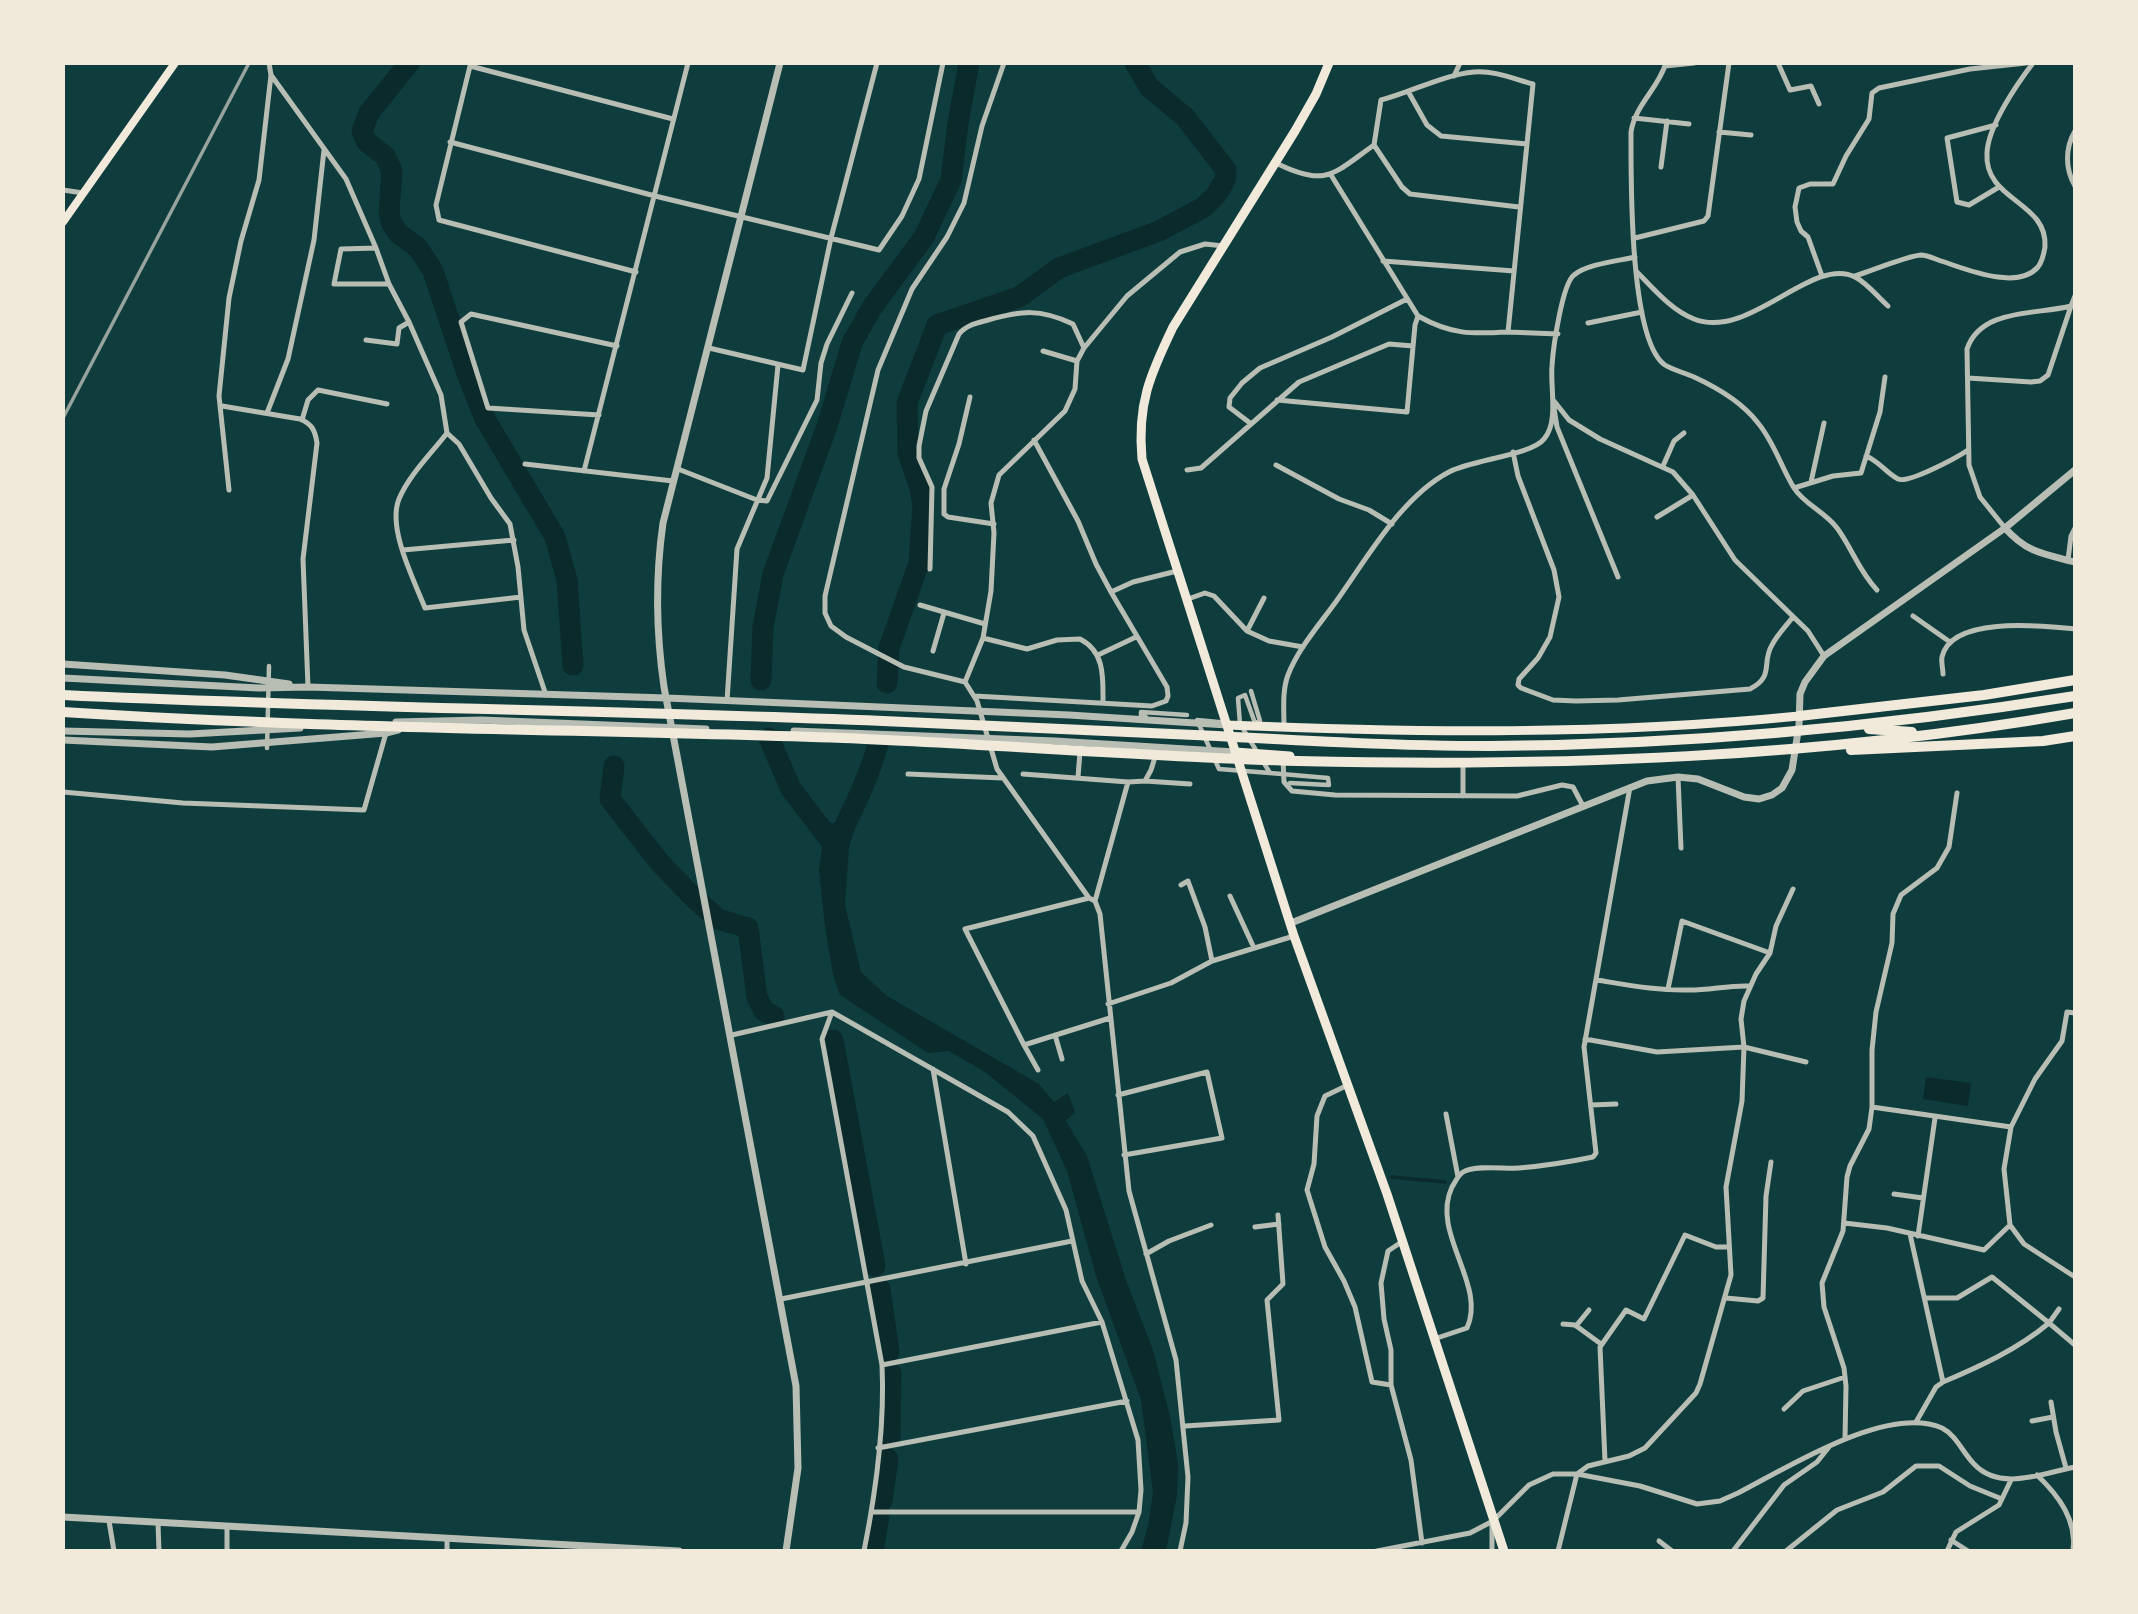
<!DOCTYPE html>
<style>
body{margin:0}
#map{position:relative;width:2138px;height:1614px;overflow:hidden;background:#0f3d3e;font-family:Literata,serif}
canvas{display:block}
.frame{position:absolute;inset:0;border:65px solid #f1e9da;pointer-events:none}
</style>
<div id="map">
<canvas width="2138" height="1614"></canvas>
<div class="frame"></div>
</div>
<script>
const context = document.querySelector('canvas').getContext('2d');
context.lineJoin = 'round';
function fillPath(path, color) { context.fillStyle = color; context.fill(path, 'evenodd'); }
function strokePath(path, color, width, dash) { context.strokeStyle = color; context.lineWidth = width; context.lineCap = dash ? 'butt' : 'round'; context.setLineDash(dash || []); context.stroke(path); }
fillPath(new Path2D(`
 M857,822L849,847L845,905L861,972L887,996L1039,1084L1054,1102L1068,1093L1075,1112L1066,1121L1087,1156L1126,1280L1153,1350L1170,1416L1178,1464L1177,1495L1166,1551H1141L1148,1526L1153,1493L1141,1400L1096,1276L1067,1171L1043,1119L985,1072L949,1051L928,1053L840,995L833,974L825,927L819,870L822,848L816,824Z
 M1926,1077L1971,1083L1968,1106L1923,1099Z`), '#0a2a2b');
strokePath(new Path2D(`
 M1392,1177L1445,1182`), '#0a2a2b', 3.5);
strokePath(new Path2D(`
 M409,63L369,113L362,131L367,142L385,156L392,171L389,211L391,222L398,233L418,248L433,271L466,371L484,417L555,537L567,580L573,665
 M761,680L763,627L773,574L827,426L852,343L871,309L924,237L951,180L958,123L969,63
 M887,683L889,648L919,563L923,505L920,488L908,453L907,403L937,325L1019,297L1059,268L1159,231L1204,207L1216,195L1225,180L1226,170L1185,117L1149,87L1135,63
 M769,738L791,789L834,845
 M614,766L610,799L660,863L693,897L718,919L748,928L757,997L764,1011L774,1016
 M835,846C852,811 869,778 879,741
 M833,1040L875,1266
 M880,1289L889,1352
 M890,1437L891,1373
 M882,1501L888,1459
 M873,1551L879,1517`), '#0a2a2b', 21);
strokePath(new Path2D(`
 M1146,717L1141,716V712L1187,715
 M1197,720L1240,724L1270,773L1219,769Z
 M1240,724L1238,698L1245,695L1255,723L1260,721L1251,691
 M267,748L269,666
 M1270,773L1328,778L1329,785L1290,783`), '#b8beb3', 4.5);
strokePath(new Path2D(`
 M1004,63L982,126L964,203L947,237L912,289L878,370L825,596V613L831,626L846,637L904,667L965,682L977,701L997,769L1089,898L1095,901L1100,914L1129,1191L1176,1360L1188,1477L1186,1523L1180,1551
 M1666,63C1658,89 1635,105 1631,132C1631,177 1629,340 1665,365C1673,370 1685,373 1694,377C1718,388 1742,402 1758,423C1774,442 1781,467 1794,488C1804,504 1825,512 1837,528C1852,548 1858,570 1877,590
 M1778,63L1790,90L1811,86L1819,104
 M1665,66L1694,63
 M271,75L346,179L376,248L389,284L409,322L441,395L447,433L459,444L491,498L510,524L518,567L524,630L546,695
 M1454,76L1460,63
 M1409,93L1427,125L1441,136L1527,144
 M1634,118L1689,124
 M1996,125L1947,138L1957,202L1969,205L1999,187
 M2075,131C2065,148 2065,169 2075,186
 M1719,132L1751,135
 M450,142L655,196L879,250L902,216L919,179L943,63
 M1374,145L1402,187L1410,194L1519,207
 M1276,163C1326,188 1333,174 1374,145L1381,100C1412,92 1442,75 1474,72C1493,70 1514,79 1533,84L1508,332C1471,334 1452,335 1418,316L1331,175
 M1661,167L1667,121
 M63,190L83,193
 M1635,238L1704,221L1708,216L1729,63
 M376,248L341,249L334,284H389
 M1383,261L1514,271
 M1636,271C1653,288 1671,310 1694,319C1749,341 1812,255 1855,277C1867,283 1878,297 1888,306
 M636,272L439,220L436,205L470,66L673,119
 M1822,276L1808,237L1801,231L1797,222L1795,207L1799,188L1810,184H1833L1846,156L1869,119L1872,93L1879,88L1970,69L2026,63
 M1855,276C1871,271 1907,256 1921,255C1927,255 1935,259 1941,261C1966,269 2017,291 2038,267C2042,262 2044,253 2045,247C2048,201 1984,201 1987,153C1988,126 2017,84 2033,63
 M1588,323L1642,312
 M1508,332L1558,334
 M366,340L397,344L399,328L409,322
 M709,348L803,370L831,238L877,63
 M1043,351L1077,361
 M1968,378L2031,382L2040,381L2048,375L2071,306
 M970,397L959,444L944,489V514L948,517L994,524
 M1277,400L1407,412L1415,325L1418,316
 M1554,401L1569,420L1600,439L1673,472L1693,495L1735,560L1808,631L1824,656
 M222,406L300,419C312,424 315,430 317,443L303,559L308,687
 M1554,408L1557,427L1618,577
 M267,413L288,359L314,240L324,150
 M599,415L488,408L461,322L471,314L617,346
 M302,420L308,400L318,390L387,404
 M1250,423L1229,407L1230,398L1242,383L1260,368L1332,337L1407,299
 M447,433C431,454 409,475 399,499C387,528 414,580 425,608L521,597
 M1513,452L1518,476L1554,570L1559,597L1550,637L1538,658L1519,679L1518,685L1521,688L1553,700L1576,701L1618,700L1750,689C1775,676 1761,663 1772,645C1777,635 1786,626 1793,617
 M1866,456C1879,461 1886,473 1898,479C1908,484 1958,457 1968,450
 M525,464L673,481
 M1276,465L1339,499L1369,510L1392,524
 M1663,466L1674,441L1684,433
 M678,469L757,500L767,501L817,400L821,363L827,344L852,293
 M1187,470L1201,468L1299,382L1389,344L1413,346
 M584,471L688,63
 M1811,482L1824,423
 M1794,488L1833,476L1861,473L1880,412L1885,377
 M229,490L219,396L229,298L241,241L259,180L271,75L269,63
 M1657,517L1693,495
 M2005,528L1980,497L1969,465L1967,349C1981,308 2036,315 2071,306L2075,296
 M403,550L514,540
 M2068,560L2071,536L2075,528
 M930,569L932,487L919,458V446L926,411L959,334C966,325 977,323 988,320C1022,311 1039,308 1073,324L1084,348
 M1111,592L1133,582L1177,571
 M1188,599L1205,593L1214,596L1247,631L1269,641L1303,647
 M920,605L985,624
 M1913,616L1950,642
 M1247,631L1264,598
 M983,638L1027,649L1057,640L1080,639C1105,652 1103,677 1103,702
 M933,651L944,613
 M1098,655L1136,637
 M1943,674C1943,669 1941,662 1942,657C1951,615 2044,626 2075,629
 M965,682L983,638L991,591L994,533L991,503L999,475L1065,411L1075,389L1077,361L1084,348L1127,296L1180,252L1205,244L1224,246
 M975,696L1152,706L1166,701L1168,696L1167,687L1111,592L1096,564L1078,521L1034,440
 M727,701L737,549L767,478L778,365
 M1284,727C1284,710 1282,691 1288,675C1298,649 1319,625 1335,603C1366,560 1401,497 1449,472C1471,460 1532,455 1544,439C1559,422 1550,387 1552,366C1553,349 1562,284 1574,275C1587,264 1618,261 1635,257
 M1283,758L1284,782L1292,791L1335,795L1517,796L1562,785L1573,787L1583,806
 M908,774L1003,778
 M1023,774L1128,782L1145,781L1190,784
 M1078,777L1080,752
 M1678,777L1681,848
 M1145,781L1151,770L1156,754
 M63,792L183,803L364,810L386,733
 M1463,796V766
 M1181,885L1188,881L1205,927L1212,961
 M1230,896L1254,948
 M1089,898L965,929L1024,1045L1110,1018
 M1095,901L1128,782
 M1597,980C1628,985 1658,991 1690,990C1710,990 1730,985 1750,986
 M1668,989L1682,921L1770,953
 M1108,1004L1171,983L1212,961L1294,936
 M832,1012L822,1039L882,1365C885,1427 876,1491 864,1551
 M2075,1013L2067,1012L2062,1041L2035,1079L2011,1127L2004,1169L2010,1225L2024,1244L2075,1277
 M732,1035L832,1012L1008,1112L1033,1136L1066,1210L1082,1281L1102,1322L1138,1440L1141,1490L1139,1512L1132,1532L1121,1551
 M1055,1035L1062,1059
 M1585,1039L1657,1052L1744,1047L1806,1062
 M1024,1045L1038,1070
 M933,1069L966,1264
 M1348,1085L1325,1096L1317,1116L1314,1164L1307,1190L1325,1247L1344,1281L1355,1307L1372,1382L1391,1385
 M1118,1095L1207,1072L1222,1138L1124,1155
 M1591,1105L1616,1104
 M1872,1107L2011,1127
 M1446,1114L1458,1177
 M1894,1194L1923,1198
 M1844,1223L1887,1228L1984,1250L2010,1225
 M1255,1227L1279,1224
 M1910,1234L1943,1382L1936,1387L1916,1422
 M1918,1236L1935,1118
 M1403,1241L1388,1251L1381,1283L1384,1319L1391,1350V1385L1411,1460L1422,1543
 M1146,1254L1169,1241L1211,1225
 M1726,1298L1758,1301L1763,1298L1766,1196L1771,1162
 M1925,1298H1957L1992,1277L2049,1323C2018,1349 1981,1366 1943,1382
 M781,1299L1072,1241
 M2059,1309L2049,1323L2075,1345
 M1563,1324L1575,1325L1601,1344
 M1576,1326L1589,1310
 M1434,1339L1467,1328C1487,1284 1430,1233 1452,1187C1456,1181 1458,1174 1465,1171C1477,1165 1505,1169 1519,1168C1544,1166 1569,1162 1593,1157L1596,1153L1584,1047L1630,787
 M882,1365L1102,1322
 M2051,1402L2056,1432L2066,1468
 M1784,1409L1803,1391L1845,1377
 M2032,1421L2053,1417
 M1185,1426L1279,1420L1267,1300L1283,1284L1278,1215
 M1845,1439L1846,1386L1844,1368L1824,1307L1822,1283L1843,1231L1847,1177L1850,1166L1869,1129L1872,1107V1050L1876,1012L1892,943L1893,914L1901,895L1937,868L1949,847L1957,793
 M878,1448L1127,1401
 M1605,1461L1600,1347L1626,1310L1644,1319L1685,1235L1716,1247H1729
 M2037,1475C2059,1496 2077,1520 2073,1551
 M872,1512H1139
 M109,1521L114,1551
 M158,1523L159,1551
 M1951,1540L1968,1551
 M1659,1541L1672,1551
 M227,1551V1527
 M447,1551V1540
 M1377,1551L1470,1533L1493,1521L1529,1485L1553,1474H1577L1640,1486L1697,1504L1720,1501L1738,1493C1787,1468 1887,1404 1942,1428C1956,1435 1963,1453 1974,1464C2000,1492 2043,1473 2075,1467
 M1492,1551V1524
 M1558,1551L1577,1474L1588,1466L1629,1456L1645,1448L1696,1393L1700,1384L1731,1275L1726,1187L1742,1101L1744,1047L1741,1019L1744,1001L1756,974L1770,953L1776,926L1793,889
 M1733,1551L1784,1485L1817,1462L1829,1447
 M1786,1551L1837,1510L1883,1492L1916,1466H1939L1970,1486L2002,1499
 M1947,1551L1956,1532L1999,1505L2011,1480`), '#b8beb3', 5);
strokePath(new Path2D(`
 M780,63L663,523C655,579 656,632 664,687L796,1386L798,1468L786,1551
 M2005,528C2027,553 2044,554 2075,562
 M63,664L225,675L289,684
 M63,678L259,688L308,687L667,698L1069,715L1227,725
 M396,722L482,720L706,729
 M63,731L190,734L300,728
 M794,731L1055,741L1235,752
 M63,740L212,747L386,733L398,730
 M1291,923L1647,781L1678,777L1698,779L1744,797L1759,799L1772,795L1782,788L1792,770L1799,725L1800,694L1805,682L1824,656L2005,528L2075,470
 M63,1517L679,1551`), '#b8beb3', 7);
strokePath(new Path2D(`
 M63,222L175,63`), '#f1e9da', 8);
strokePath(new Path2D(`
 M1329,63L1316,94L1295,131L1173,327C1150,375 1137,404 1142,459L1294,936L1387,1194L1504,1551
 M1227,725C1417,733 1609,735 1799,716
 M1235,752L1290,756`), '#f1e9da', 9);
strokePath(new Path2D(`
 M63,695C336,708 610,710 883,721C994,726 1106,731 1217,736C1308,741 1399,746 1490,746C1687,745 1881,727 2075,696
 M63,712C322,729 583,729 843,738C994,744 1146,757 1298,761C1558,767 1818,758 2075,713
 M1799,716L1984,695L2075,680
 M1869,729L1912,732
 M1851,750L2043,741L2075,736`), '#f1e9da', 10);
strokePath(new Path2D(`
 M63,418L249,63`), '#97a49c', 3.5);
</script>
